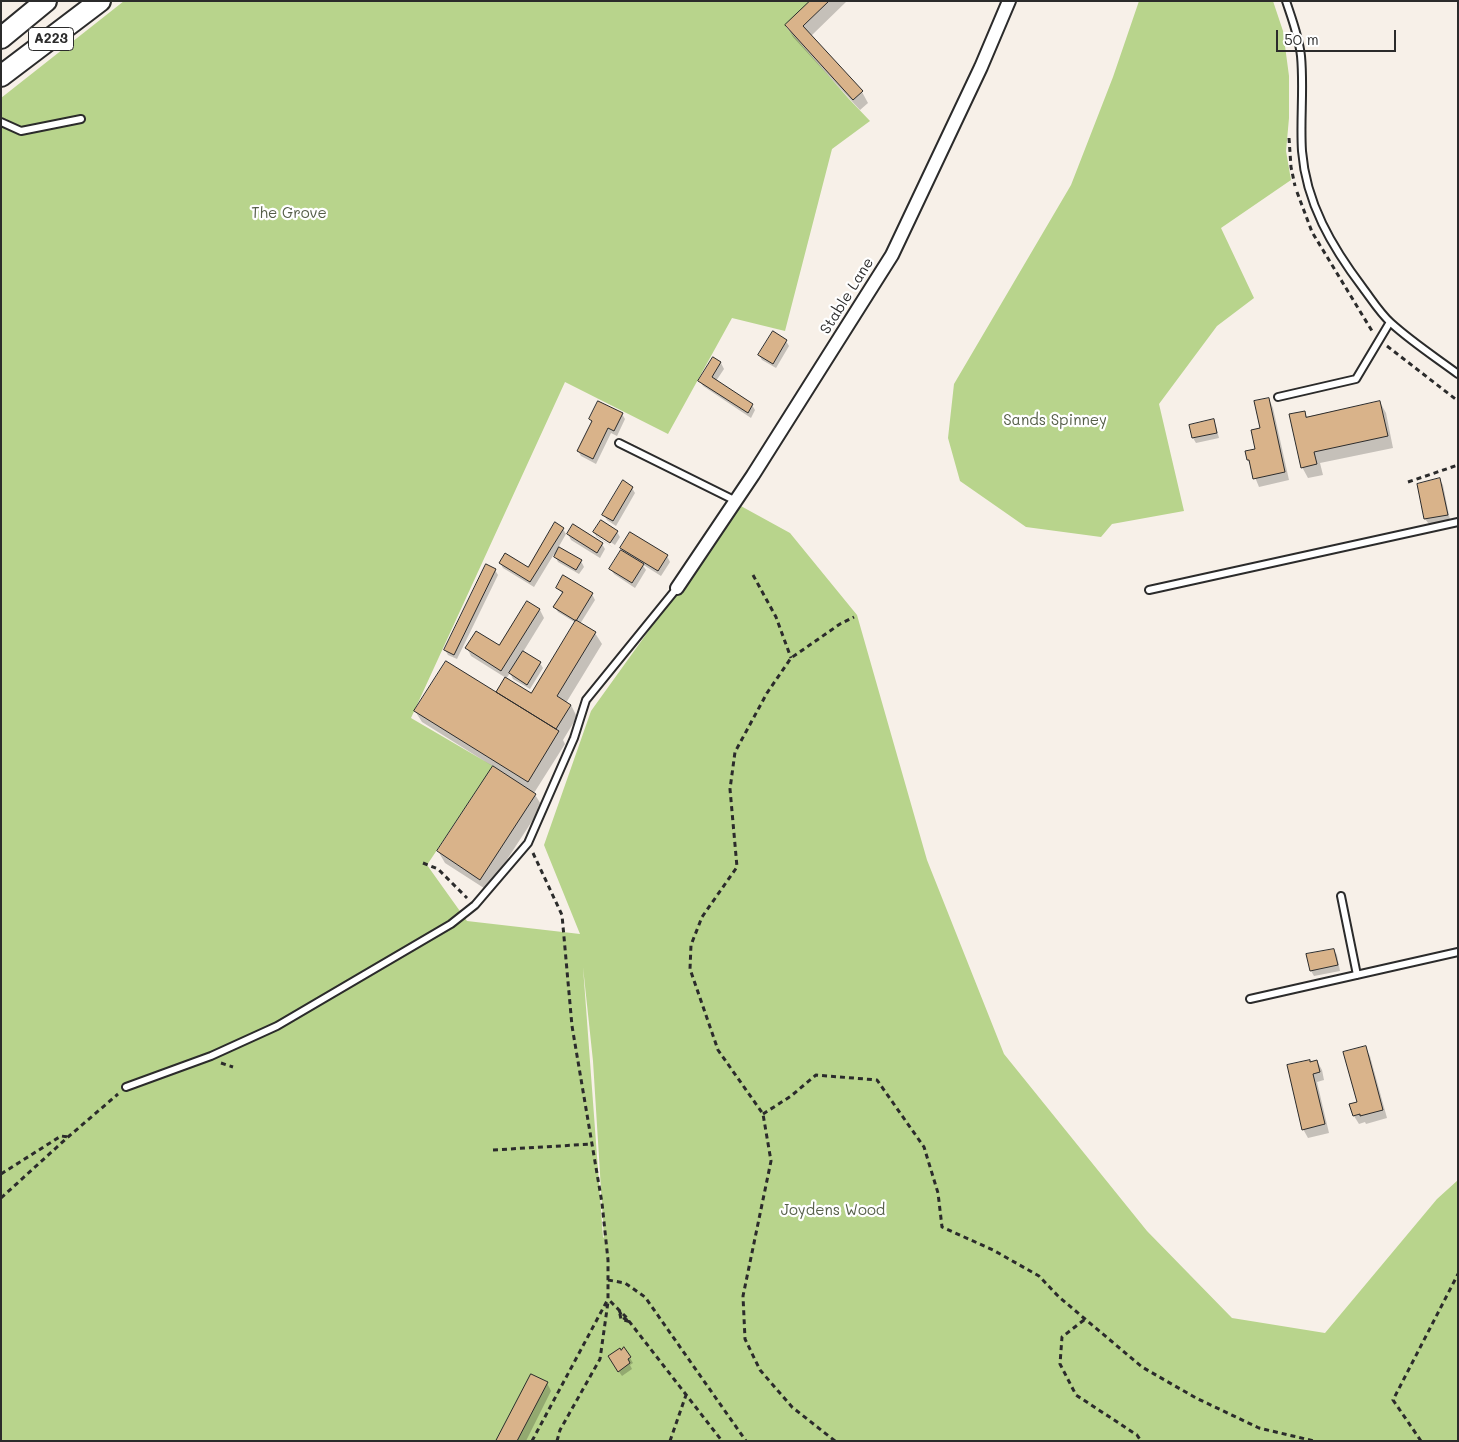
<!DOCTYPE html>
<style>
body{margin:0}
#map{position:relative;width:1459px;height:1442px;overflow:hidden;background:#f7f0e8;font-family:Mali,sans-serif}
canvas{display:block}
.frame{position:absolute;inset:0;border:2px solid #2b2b2b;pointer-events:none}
.scale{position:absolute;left:1276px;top:30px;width:120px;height:22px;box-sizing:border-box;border:2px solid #2b2b2b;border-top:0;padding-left:6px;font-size:15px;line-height:18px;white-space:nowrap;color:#2b2b2b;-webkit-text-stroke:4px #fff;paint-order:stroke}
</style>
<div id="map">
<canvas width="1459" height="1442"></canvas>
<div class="frame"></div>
<div class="scale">50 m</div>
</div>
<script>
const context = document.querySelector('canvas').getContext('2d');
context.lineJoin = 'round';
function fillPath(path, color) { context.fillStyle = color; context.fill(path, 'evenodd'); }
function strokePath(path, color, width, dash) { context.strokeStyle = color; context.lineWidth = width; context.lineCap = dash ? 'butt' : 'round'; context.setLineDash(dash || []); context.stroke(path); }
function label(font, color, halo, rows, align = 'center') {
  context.font = font + ' Mali,sans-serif'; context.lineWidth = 4.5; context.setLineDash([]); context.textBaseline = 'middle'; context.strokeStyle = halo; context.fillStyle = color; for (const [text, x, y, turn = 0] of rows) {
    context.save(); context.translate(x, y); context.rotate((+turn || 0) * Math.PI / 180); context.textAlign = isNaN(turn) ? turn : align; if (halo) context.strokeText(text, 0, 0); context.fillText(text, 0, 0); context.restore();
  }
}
fillPath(new Path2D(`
 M124,1H811L786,27L849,99L870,121L832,149L785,331L732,318L668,434L565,382L411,718L493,766L427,865L467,921L580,934L544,845L591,711L739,505L790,533L857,615L927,860L1004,1054L1147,1231L1232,1318L1325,1333L1437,1199L1458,1180V1441H1V98ZM583,967L593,1061L604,1238L603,1237Z
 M1139,1H1273L1283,31L1289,76V118L1286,151L1291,180L1221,228L1254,298L1217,326L1159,404L1184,511L1112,524L1101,537L1026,527L960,481L948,438L954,384L1071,185L1113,77Z`), '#b8d48c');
fillPath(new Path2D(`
 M812,1H847L811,36L862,92L868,103L860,110L793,37L786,25Z
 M786,341L789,346L776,368L762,360L759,355Z
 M714,359L721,363L724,369L716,381L752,405L755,410L751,418L703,386L700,381Z
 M1269,399L1273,408L1289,480L1259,487L1248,460L1257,450Z
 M1380,402L1386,413L1393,448L1320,463L1323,475L1308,478L1302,467L1304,412L1308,418Z
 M622,414L625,419L617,436L611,433L596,464L581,456L578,451L592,422L590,419Z
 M1213,421L1216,426L1219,438L1196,443L1193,438L1190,426Z
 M1440,480L1443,485L1450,520L1429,524L1425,519L1418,485Z
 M632,488L635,493L616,526L607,520L604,515Z
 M563,529L566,534L558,548L581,561L584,567L579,574L558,562L554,554L534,587L503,568L500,563L528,569Z
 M594,532H617L620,537L615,545L597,533V536L614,548L597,537Z
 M568,534L602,544L605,549L600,558L571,540Z
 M622,548L667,556L670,562L661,576L642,564L646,570L635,588L614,574L611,569L625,554Z
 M495,570L498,575L457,659L448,655L445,650Z
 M557,588L592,594L595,600L580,624L595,633L602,644L566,703L571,705L577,717L563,740L565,744L534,793L542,806L487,890L445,863L438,851L494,767L422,722L415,711L496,694L506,678L471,656L467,648L500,647L540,610L544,618L523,652L540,663L543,668L530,689L513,679L510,673L506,679L532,694L576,623L558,612L555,607L563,594Z
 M1334,950L1337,955L1340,971L1314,976L1311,971Z
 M1365,1047L1370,1056L1387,1118L1366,1124L1365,1122L1359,1124L1354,1116L1351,1105L1358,1103Z
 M1317,1061L1322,1070L1324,1080L1317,1082L1329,1133L1308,1138L1303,1129L1310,1063Z
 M630,1358L633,1363L630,1365L632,1369L622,1376L612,1362Z
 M547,1383L551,1391L526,1441H498Z`), '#0003');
const building = new Path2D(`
 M810,1H829L803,26L863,91L853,100L785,25Z
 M773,331L787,340L773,364L758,355Z
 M713,357L721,362L712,377L753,404L748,413L698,381Z
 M1269,398L1285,472L1253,479L1249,460H1247L1245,451L1255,449L1251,430L1260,428L1254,401Z
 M598,401L623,413L614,431L608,428L593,459L577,451L592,421L589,419Z
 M1380,401L1388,436L1314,452L1317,464L1301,468L1289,414L1305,411L1306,417Z
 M1214,419L1217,433L1192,438L1189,425Z
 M1440,478L1448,515L1424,519L1417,484Z
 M623,480L633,487L613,521L602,515Z
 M601,520L618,531L610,543L593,532Z
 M555,522L564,528L530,582L499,563L505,553L528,567Z
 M573,524L603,543L597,553L567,534Z
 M630,532L668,555L658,571L620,548Z
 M559,547L582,560L576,570L554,557Z
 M621,550L644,564L632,583L609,569Z
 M486,564L496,569L454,655L444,650Z
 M563,575L593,593L576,621L553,607L563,592L556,588Z
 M527,601L540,609L501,671L465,648L476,631L499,645Z
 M576,620L596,632L557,696L571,705L556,729L496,692L505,677L531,693Z
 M523,651L541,662L527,685L509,673Z
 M446,661L559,731L528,782L414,711Z
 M493,766L536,794L480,880L437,851Z
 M1334,949L1338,965L1310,971L1306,954Z
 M1366,1046L1383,1110L1360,1116V1114L1353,1116L1349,1104L1357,1102L1343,1052Z
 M1310,1060V1062L1317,1060L1320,1072L1313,1074L1325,1124L1302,1130L1287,1065Z
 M624,1347L631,1357L628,1359L630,1363L618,1372L608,1356L620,1348L621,1350Z
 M531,1374L548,1382L517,1441H496Z`);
fillPath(building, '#d9b38a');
strokePath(building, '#2b2b2b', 1);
const lane = new Path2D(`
 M1286,1C1292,19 1299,37 1301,56C1304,88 1300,120 1302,151C1306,203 1332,247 1363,288C1372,300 1380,313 1391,323C1412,342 1435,357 1458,374
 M1,122L21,131L81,119
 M1278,397L1356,379L1390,322
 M619,443L736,501
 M1149,590L1458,522
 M1341,896L1357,975
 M1250,999L1458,952
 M126,1087L211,1056L277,1026L451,924L475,905L528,843L574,738L586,700L677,588`);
const street = new Path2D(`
 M677,588L753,475L892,255L981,67L1009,1`);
const primary = new Path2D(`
 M1,38L46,1
 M1,76L100,1`);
strokePath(lane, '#2b2b2b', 10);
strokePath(street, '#2b2b2b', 16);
strokePath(primary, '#2b2b2b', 24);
strokePath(new Path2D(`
 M1289,138L1291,167L1295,186
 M1297,192L1312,232L1372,331
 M1387,346L1458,401
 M1408,482L1458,465
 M753,575L776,617L791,658
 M533,853L562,915L572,1026L602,1203L608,1260V1299L625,1316L722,1441
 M423,863L438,869L467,898
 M221,1063L233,1067
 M763,1114L791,1096L816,1075L877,1080L924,1147L938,1193L942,1227L993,1250L1039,1276L1059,1297L1142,1367L1196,1398L1259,1428L1314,1441
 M493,1150L592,1144
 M1,1174L61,1136L68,1137
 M1,1198L68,1137L118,1094
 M608,1280L625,1283L645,1297L746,1441
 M619,1310L622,1317L630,1322L621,1319Z
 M1084,1320L1062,1337L1060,1364L1076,1395L1137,1435L1141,1441
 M532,1441L608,1299
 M557,1441L560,1430L600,1359L608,1302
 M670,1441L686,1395
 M835,1441L792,1407L760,1370L745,1339L743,1296L771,1161L763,1114L718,1050L690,969L691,945L702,917L737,867L730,789L735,752L767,693L791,658L840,624L854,617
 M1421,1441L1393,1400L1458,1274`), '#2b2b2b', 3, [5, 4]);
strokePath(lane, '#fff', 6);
strokePath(street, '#fff', 12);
strokePath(primary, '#fff', 20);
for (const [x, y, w] of [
 [51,39,45]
]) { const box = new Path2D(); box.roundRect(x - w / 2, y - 11.5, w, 23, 4); context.fillStyle = '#fff'; context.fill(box); strokePath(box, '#2b2b2b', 1); }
label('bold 14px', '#2b2b2b', null, [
 ["A223",51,39]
]);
label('15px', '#555e48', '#fff', [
 ["The Grove",289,213],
 ["Sands Spinney",1055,420],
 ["Joydens Wood",833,1210]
]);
label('15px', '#2b2b2b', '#fff', [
 ["Stable Lane",847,296,-58]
]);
</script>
